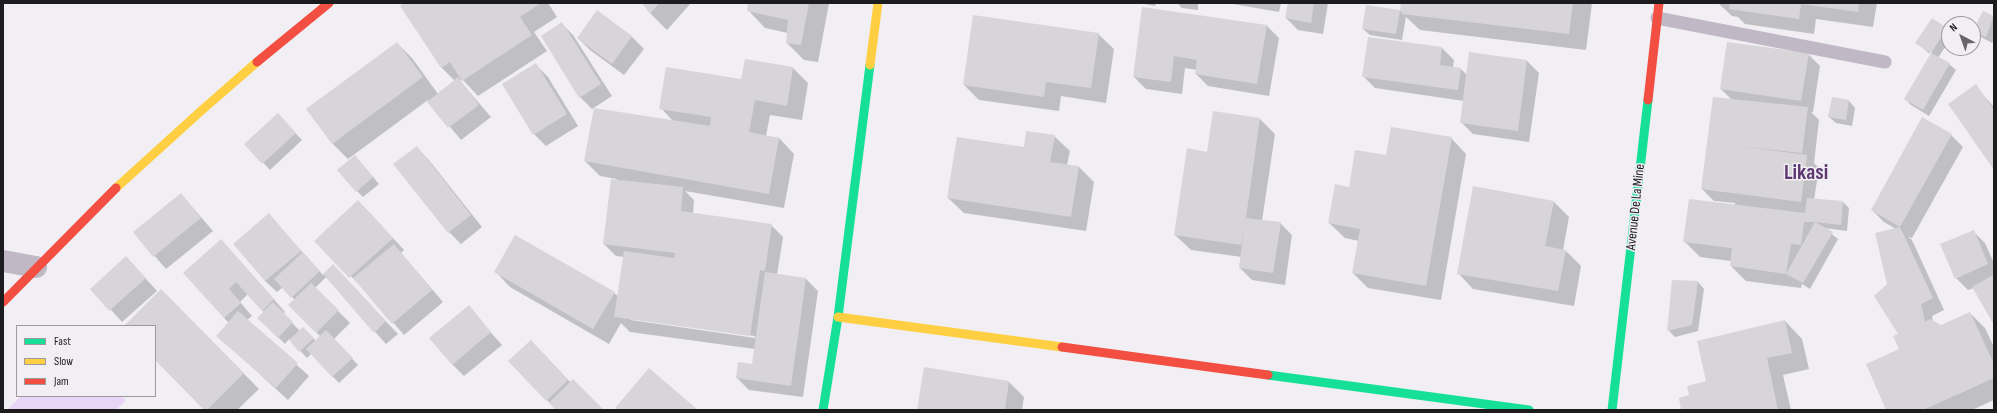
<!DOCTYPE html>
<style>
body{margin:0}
#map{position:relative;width:1997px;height:413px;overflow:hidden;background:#f1eff3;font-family:"Sofia Sans Condensed",sans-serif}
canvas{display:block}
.frame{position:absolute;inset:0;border:4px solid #1c1b1d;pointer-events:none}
.legend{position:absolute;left:16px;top:325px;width:140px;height:72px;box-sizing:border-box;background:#f1eef4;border:1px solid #9c9a9e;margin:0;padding:5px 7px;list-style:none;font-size:12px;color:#1c1b1d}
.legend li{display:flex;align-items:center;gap:8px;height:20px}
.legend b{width:20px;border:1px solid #9c9a9e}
.north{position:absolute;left:1941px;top:16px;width:40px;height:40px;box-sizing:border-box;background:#f1eef4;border:1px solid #9c9a9e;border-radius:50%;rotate:319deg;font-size:11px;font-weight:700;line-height:16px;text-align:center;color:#1c1b1d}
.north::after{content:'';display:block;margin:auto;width:14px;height:18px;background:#676568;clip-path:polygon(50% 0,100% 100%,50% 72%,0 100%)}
</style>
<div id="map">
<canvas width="1997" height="413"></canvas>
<div class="frame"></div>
<ul class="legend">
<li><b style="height:5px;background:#16e098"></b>Fast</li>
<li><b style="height:5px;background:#ffcf43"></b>Slow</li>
<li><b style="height:5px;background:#f24e42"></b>Jam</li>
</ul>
<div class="north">N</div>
</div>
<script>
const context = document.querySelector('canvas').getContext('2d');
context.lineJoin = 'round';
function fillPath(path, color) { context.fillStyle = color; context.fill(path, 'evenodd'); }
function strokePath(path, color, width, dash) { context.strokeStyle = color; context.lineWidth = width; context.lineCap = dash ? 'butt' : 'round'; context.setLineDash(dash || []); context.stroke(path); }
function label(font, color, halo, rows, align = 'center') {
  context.font = font + ' "Sofia Sans Condensed",sans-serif'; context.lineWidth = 3; context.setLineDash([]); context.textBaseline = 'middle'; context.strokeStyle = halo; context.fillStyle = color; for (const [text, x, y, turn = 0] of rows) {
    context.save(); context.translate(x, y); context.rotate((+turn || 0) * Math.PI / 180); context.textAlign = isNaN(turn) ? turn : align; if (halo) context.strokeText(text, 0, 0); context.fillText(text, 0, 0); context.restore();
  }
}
fillPath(new Path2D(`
 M21,396H121L126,400L116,410H7Z`), '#e8d4f5');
fillPath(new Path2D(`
 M406,3H548L557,17L534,32L547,51L478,96L462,79L460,81L491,117L461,140L428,100L348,159L333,144L307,109L397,43L412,58L438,94L455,81L442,68L401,6Z
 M644,3H691L667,30L650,13Z
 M749,3H829L818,62L804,60L787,43L788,33L765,28L748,10Z
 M1139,3H1156L1155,6Z
 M1177,3H1198V10L1182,8Z
 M1227,3H1281L1279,12Z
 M1289,3H1328L1323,34L1298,30L1286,18Z
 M1402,3H1592L1586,50L1420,30L1406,17L1402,40L1370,35L1363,29L1367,6L1401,11Z
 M1718,3H1877L1873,27L1816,19L1814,34L1745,24L1738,17L1732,16Z
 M1143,9L1267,26L1279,38L1269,96L1208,86L1196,74L1197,70L1185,68L1182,94L1146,89L1134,77Z
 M598,12L632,37L644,49L624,75L590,50L578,38Z
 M1983,13L1994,18V39L1992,43L1981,37L1974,31Z
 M561,23L573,35L612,96L592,109L580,97Z
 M1947,28L1949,31V41L1938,58L1949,64L1956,70L1929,116L1911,105L1905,99L1932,56V52H1929L1931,55L1917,43Z
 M1098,34L1114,49L1106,103L1061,96L1059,111L979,100L964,85Z
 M1442,48L1454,60L1453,68L1461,69L1467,75L1527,61L1539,73L1529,142L1473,134L1461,122L1464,101L1375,88L1363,76Z
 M1808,54L1820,66L1813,112H1811L1819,120L1814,163L1819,168L1814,200L1843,202L1849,208L1847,231L1824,228L1838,239L1810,289L1802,284L1801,288L1746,281L1731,266V261L1700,257L1684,241L1735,205V203L1714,201L1702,189L1732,100L1721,89Z
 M536,65L548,77L578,126L546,146L534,134Z
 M793,68L808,83L802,120L770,115L766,136L779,138L794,154L784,208L685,191L694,200L693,214L771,225L783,237L777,275L806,279L818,291L803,397L749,390L737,378L753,365L755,349L630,332L621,323L609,344L510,287L495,271L614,293L618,296L624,257L616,256L604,244L617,179L600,176L585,161L673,121L661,108L742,80ZM631,318L755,336V338L631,320Z
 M1975,86L1994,107V168Z
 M1833,98L1849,101L1855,108L1852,126L1836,123L1829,117Z
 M1260,119L1275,134L1262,221L1280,223L1292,235L1285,285L1252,280L1240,268L1242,257L1191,250L1175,235L1208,153Z
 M284,121L302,140L270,170L246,144Z
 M1951,135L1963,147L1912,238L1908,237L1912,240L1944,310L1932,316L1933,322L1941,326L1970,313L1985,328L1994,347V400L1972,410H1887L1900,350V334L1888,284L1896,229L1884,222L1872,210Z
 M1054,136L1070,151L1067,165L1079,167L1094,182L1086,231L964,213L948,198L1024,148Z
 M1451,138L1466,154L1441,300L1368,288L1353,273L1359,241L1345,238L1329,223L1350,188L1387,157Z
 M416,147L428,159L482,227L461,244L449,232Z
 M361,163L379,184L363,197L357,191Z
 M181,194L213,231L166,269L134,232Z
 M1554,202L1569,217L1563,250L1566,251L1581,266L1574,306L1473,289L1458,273Z
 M370,213L404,250L401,253L443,302L404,335L363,288L315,241Z
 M269,215L323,275L333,266L398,334L386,344L326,277L315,288L350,323L334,339L358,365L339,383L311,354L307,358L289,339L285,344L259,318L264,312L248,294L240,302L252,316L247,320L309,376L288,400L218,336L229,323L224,318L233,253L285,312L283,314L300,331L303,328L316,341L321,337L289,305L295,300L283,287L277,292L265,281Z
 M1973,231L1985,243L1994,263V323L1974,288L1968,290L1956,278Z
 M138,270L157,291L122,322L92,289Z
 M1673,281L1698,282L1704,289L1698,331L1675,337L1669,331Z
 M161,290L259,389L237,410H205L155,358V326H125Z
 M468,307L502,345L464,376L452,364Z
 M1785,321L1802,339L1809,369L1783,375L1791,410H1683L1690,396Z
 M543,353L571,383L602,410H556L547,400Z
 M1009,382L1024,397L1022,410H918Z`), '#0003');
fillPath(new Path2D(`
 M404,3H541L520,17L532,35L462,81L450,62L441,68L400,6Z
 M642,3H659L650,14Z
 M748,3H809L801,45L786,43L788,20L747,11Z
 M1288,3H1314L1311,23L1285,18Z
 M1401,3H1573L1569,34L1402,14L1400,10Z
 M1730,3H1859L1858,12L1801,4L1799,19L1729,9Z
 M1366,5L1400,10L1396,34L1362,29Z
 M1142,7L1267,25L1257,84L1195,74L1197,60L1174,56L1171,82L1133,77Z
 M597,10L632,36L612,64L577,38Z
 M1983,11L1994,16L1986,37L1973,31Z
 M973,15L1099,33L1091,88L1046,82L1044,97L963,85Z
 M1932,18L1947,28L1931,53L1915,43Z
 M562,22L601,84L579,98L541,36Z
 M1368,37L1442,47L1440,65L1461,68L1458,90L1362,77Z
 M397,42L423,77L332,144L306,109Z
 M1727,42L1809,53L1801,101L1720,89Z
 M1469,52L1527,60L1518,131L1460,123Z
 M1931,53L1950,63L1923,110L1904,99Z
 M745,59L793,67L787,106L755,100L749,132L779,138L769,194L584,161L594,108L710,126L711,117L659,109L666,67L741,79Z
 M536,63L567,114L533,135L502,84Z
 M458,77L479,105L448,128L427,102Z
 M1976,84L1994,110V170L1948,104Z
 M1713,97L1808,107L1802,153L1737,146L1807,155L1801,202L1701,189Z
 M1832,97L1849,100L1846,120L1828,117Z
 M1213,111L1260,118L1246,218L1281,222L1273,273L1239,268L1244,229L1241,245L1174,235L1187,148L1207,152Z
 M278,113L296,133L262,164L244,144Z
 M1922,117L1952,134L1900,227L1871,210Z
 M1391,127L1452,137L1426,286L1352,273L1360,229L1328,223L1335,184L1349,187L1355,150L1386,155Z
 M1026,131L1055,135L1050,162L1079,166L1071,217L947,198L957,137L1024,147Z
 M417,146L471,215L448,233L393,164Z
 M355,155L373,177L356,192L337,170Z
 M611,179L683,187L681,211L772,224L765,271L760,270L750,336L614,317L624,251L674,258L675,253L603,244Z
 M1473,186L1554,201L1545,246L1566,250L1558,291L1457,274Z
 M181,193L201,218L153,257L133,232Z
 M1807,198L1843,201L1841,225L1815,222H1804L1801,245L1791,244L1786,274L1815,222L1833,232L1803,283L1786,274L1730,266L1732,248L1683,242L1689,199L1805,213Z
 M358,200L393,238L349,278L314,241Z
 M269,213L301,251L265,281L233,244Z
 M1900,227L1933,298L1921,304L1925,322L1930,319L1941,325L1970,312L1994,364V378L1923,410H1886L1866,364L1899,349L1893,336L1898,334L1874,296L1887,284L1875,233Z
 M1974,230L1988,264L1955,279L1940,244Z
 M515,235L615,292L593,329L494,272Z
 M221,239L274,299L262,311L236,282L229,289L241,303L224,318L183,273Z
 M394,244L432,290L392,324L353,278Z
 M303,252L320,271L291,298L274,279Z
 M126,256L146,278L109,311L90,289Z
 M333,264L386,321L374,333L323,274Z
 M765,272L806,278L791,386L736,378L738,362L752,364Z
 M1993,275L1994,277V325L1972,287Z
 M1672,280L1698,281L1692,325L1667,331Z
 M311,283L339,310L316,333L288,305Z
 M161,289L244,373L207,410H204L155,360V326H124Z
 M273,302L293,322L278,338L257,318Z
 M469,305L491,332L452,365L429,338Z
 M238,311L298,363L276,388L216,336Z
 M1785,320L1792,353L1767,358L1778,410H1681L1679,398L1689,395L1687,386L1706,381L1697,341Z
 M303,327L314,338L299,352L289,340Z
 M326,330L353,358L332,377L306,349Z
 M531,340L568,380L546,401L508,361Z
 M924,367L1009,381L1005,410H917Z
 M649,368L698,410H617L615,408Z
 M573,379L604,410H556L549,403Z`), '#d7d5d8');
strokePath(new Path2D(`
 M1657,18L1885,62`), '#c0b8c5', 13);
strokePath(new Path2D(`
 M3,261L36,267`), '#c0b8c5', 22);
strokePath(new Path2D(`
 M1268,375L1529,410
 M823,410L838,317L870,65
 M1612,410L1648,100`), '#16e098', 9);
strokePath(new Path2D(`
 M870,65L878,3
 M116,188L202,110L257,62
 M838,317L1062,347`), '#ffcf43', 9);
strokePath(new Path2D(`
 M257,62L329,3
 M1648,100L1659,3
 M3,302L116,188
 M1062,347L1268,375`), '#f24e42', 9);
label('14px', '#1c1b1d', '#f1eef4', [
 ["Avenue De La Mine",1636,207,-84]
]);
label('bold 22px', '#5e3a73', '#f1eef4', [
 ["Likasi",1806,173]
]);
</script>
